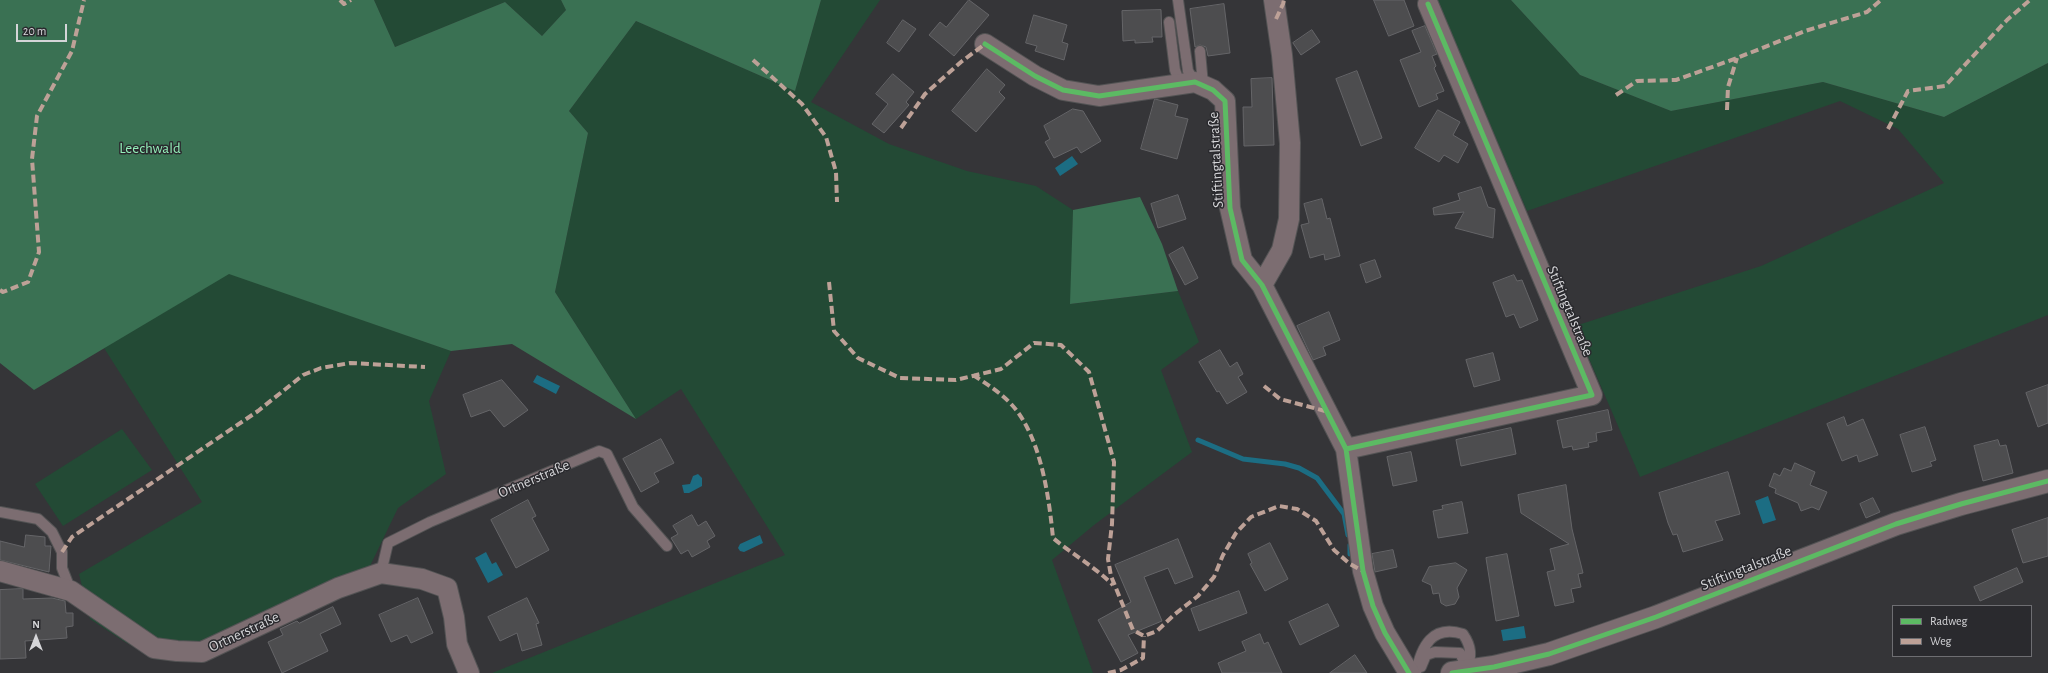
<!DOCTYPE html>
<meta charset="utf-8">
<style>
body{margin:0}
#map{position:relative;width:2048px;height:673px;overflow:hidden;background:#353538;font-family:"Alegreya Sans",sans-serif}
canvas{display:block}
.legend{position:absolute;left:1892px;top:605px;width:140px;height:52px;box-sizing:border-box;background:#2a2a2e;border:1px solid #6e6e72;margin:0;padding:5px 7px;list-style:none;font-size:12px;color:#d5d5d8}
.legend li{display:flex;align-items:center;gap:8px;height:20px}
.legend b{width:20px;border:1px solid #6e6e72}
.north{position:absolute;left:16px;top:617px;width:40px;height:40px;-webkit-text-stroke:3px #2a2a2e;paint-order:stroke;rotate:0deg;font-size:11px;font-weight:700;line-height:16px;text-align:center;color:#d5d5d8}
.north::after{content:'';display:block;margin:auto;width:14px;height:18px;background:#d5d5d8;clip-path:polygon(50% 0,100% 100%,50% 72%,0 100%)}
.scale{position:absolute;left:16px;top:24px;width:51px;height:18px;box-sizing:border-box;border:2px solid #d5d5d8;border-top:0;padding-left:5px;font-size:12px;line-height:14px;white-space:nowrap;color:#d5d5d8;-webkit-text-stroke:3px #2a2a2e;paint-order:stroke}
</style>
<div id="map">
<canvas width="2048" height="673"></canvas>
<ul class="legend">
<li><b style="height:5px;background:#5cba63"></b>Radweg</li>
<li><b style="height:5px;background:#bda197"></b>Weg</li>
</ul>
<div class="north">N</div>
<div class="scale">20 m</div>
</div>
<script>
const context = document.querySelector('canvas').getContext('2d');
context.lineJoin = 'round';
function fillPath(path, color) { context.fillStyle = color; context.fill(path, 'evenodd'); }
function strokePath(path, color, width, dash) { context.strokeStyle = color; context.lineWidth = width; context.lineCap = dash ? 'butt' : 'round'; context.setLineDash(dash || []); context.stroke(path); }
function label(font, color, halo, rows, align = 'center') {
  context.font = font + ' "Alegreya Sans",sans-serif'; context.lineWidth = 3; context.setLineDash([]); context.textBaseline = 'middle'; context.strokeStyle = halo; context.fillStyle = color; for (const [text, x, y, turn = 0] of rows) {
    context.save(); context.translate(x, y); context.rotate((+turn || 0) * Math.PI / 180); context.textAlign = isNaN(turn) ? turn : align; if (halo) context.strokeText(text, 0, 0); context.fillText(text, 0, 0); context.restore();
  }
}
fillPath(new Path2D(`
 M374,0H561L566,10L542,36L505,2L395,47Z
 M821,0H880L811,102L889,144L967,171L1036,186L1073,210L1071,304L1178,291L1199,342L1161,370L1192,452L1094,525L1052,560L1093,673H492L785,555L681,389L636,419L555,292L588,133L569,111L636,21L795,91Z
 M1437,0H1511L1580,75L1671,111L1823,82L1944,117L2048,63V315L1640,477L1575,326L1761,266L1944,183L1898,129L1840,101L1527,211Z
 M229,273L451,351L429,401L446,474L398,508L370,566L233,632L211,660H159L125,642L90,619L79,574L202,502L104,348Z
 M122,429L152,470L63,526L35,484Z`), '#234a35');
fillPath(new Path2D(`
 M0,0H374L395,47L505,2L542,36L566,10L561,0H821L795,91L636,21L569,111L588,133L555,292L636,419L512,344L451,351L229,274L34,390L0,363Z
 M1511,0H2048V63L1944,117L1823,82L1671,111L1580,75Z
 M1140,197L1162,244L1178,291L1070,304L1073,210Z`), '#3a7153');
fillPath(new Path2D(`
 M1072,156L1078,164L1060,176L1055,168Z
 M537,375L560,386L556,394L533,382Z
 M698,474L702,478V486L689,493H684L682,485L690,484L693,476Z
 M1768,496L1776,520L1763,524L1755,501Z
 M760,535L763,543L744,552L740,551L738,548L740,544Z
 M486,552L492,564L496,562L503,575L488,583L475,558Z
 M1524,626L1526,638L1503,641L1501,630Z`), '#1c6d83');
strokePath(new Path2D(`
 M1198,440L1243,459L1285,464L1299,468L1317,478L1344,514L1348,535
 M1350,545V554`), '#1c6d83', 5);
const building = new Path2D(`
 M969,0L989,15L954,56L929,35L940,22L946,27Z
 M1374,0H1404L1414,26L1389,36Z
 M1224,4L1230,53L1208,56L1206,47L1200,45L1195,47L1190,9Z
 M1161,10L1162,37H1152L1153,42L1135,43V40L1123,41L1122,11Z
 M1034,15L1067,25L1062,42L1068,44L1064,60L1035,51L1037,46L1026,43Z
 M903,20L916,29L899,52L887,43Z
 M1425,26L1437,54L1432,56L1436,66L1434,68L1444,91L1436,94L1438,99L1419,107L1400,60L1421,52L1412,31Z
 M1312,30L1320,42L1301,55L1293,43Z
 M987,69L1005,85L999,92L1005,98L976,132L952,111Z
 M1357,71L1382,138L1361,146L1336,79Z
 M893,74L914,92L906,102L909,105L884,133L872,124L888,104L876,94Z
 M1272,78L1274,145L1244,146L1243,107H1252L1251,79Z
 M1155,99L1178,105L1175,116L1188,119L1177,159L1141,149Z
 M1073,109L1083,111L1101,141L1081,153L1077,147L1054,158L1045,142L1050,139L1044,126Z
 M1438,110L1460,122L1453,135L1468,144L1458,163L1444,155L1439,162L1415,148Z
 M1481,187L1488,207L1495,209L1493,238L1455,228L1464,212L1434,215L1433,208L1460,200L1458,194Z
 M1178,195L1186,219L1158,228L1151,204Z
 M1322,199L1327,219L1330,218L1340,256L1325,260L1324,254L1310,258L1301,225L1309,223L1304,204Z
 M1183,247L1198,278L1185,285L1169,255Z
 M1375,260L1381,277L1366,283L1360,265Z
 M1514,275L1517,281L1522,280L1538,320L1520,328L1514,314L1506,317L1493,283Z
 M1329,312L1340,340L1323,347L1326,355L1313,360L1297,326Z
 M1220,350L1230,367L1237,362L1243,374L1238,377L1247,392L1227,404L1219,391L1217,392L1199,362Z
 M1493,353L1500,380L1474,387L1466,360Z
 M502,380L528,410L504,427L490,410L471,417L463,395Z
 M2048,385V423L2038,427L2026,393Z
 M1608,410L1612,430L1596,433L1597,441L1588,443L1589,447L1573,450L1572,446L1563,448L1557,421Z
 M1844,417L1847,426L1863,419L1878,455L1859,462L1857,455L1842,461L1827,424Z
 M1925,427L1936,460L1930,462L1932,466L1912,472L1900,435Z
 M1511,428L1516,454L1461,466L1456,440Z
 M661,439L674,463L654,473L659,482L641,492L623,459Z
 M1998,440L2000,446L2006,445L2013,473L1983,481L1974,446Z
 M1411,452L1417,481L1393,486L1387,457Z
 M1795,463L1815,472L1810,485L1827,492L1819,510L1812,507L1801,511L1798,503L1775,493L1776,489L1769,486L1774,473L1780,476L1784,468L1791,471Z
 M1728,472L1740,514L1715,521L1723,540L1683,552L1677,534L1673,535L1668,523L1659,493Z
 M1566,485L1572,529L1583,573L1578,574L1581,587L1571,589L1574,602L1555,606L1547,572L1555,570L1550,549L1569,544L1521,513L1518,495Z
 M1873,498L1880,512L1866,518L1860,504Z
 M528,500L536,516L532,518L549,550L516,568L491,520Z
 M1462,502L1468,533L1438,538L1433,511L1443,509L1442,506Z
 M692,515L698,526L706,521L715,536L707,541L710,547L692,557L688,550L681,554L671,538L678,534L673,526Z
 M2048,518V556L2023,563L2012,530Z
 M26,535L45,537V546H51L49,572L0,560V541L24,547Z
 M1178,539L1193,577L1175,584L1168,568L1144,577L1162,621L1128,635L1138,653L1121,662L1098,620L1131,602L1115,565Z
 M1270,543L1288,579L1265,591L1250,564L1252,563L1248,554Z
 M1393,550L1397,567L1375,572L1372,554Z
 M1507,554L1519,616L1496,621L1486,558Z
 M1456,563L1467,570L1457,588L1459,597L1455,604L1446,606L1441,603L1439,593L1433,594L1431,585L1422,581L1429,567Z
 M2017,568L2023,582L1980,601L1974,587Z
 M23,589V599L52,598L65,601L66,613H73V626L66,627L67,638L25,641L26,658L0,659V590Z
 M1239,591L1247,613L1199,631L1191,609Z
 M418,598L433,633L411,643L407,635L391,642L379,615Z
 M527,598L539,623L536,624L542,645L522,651L517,633L500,641L488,617Z
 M1328,604L1339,626L1300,645L1289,622Z
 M333,607L341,624L320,634L328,651L282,673L268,642L283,635L280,629L297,621L299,623Z
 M1260,634L1264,644L1268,642L1282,673H1222L1218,663L1246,651L1242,642Z
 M1355,655L1367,673H1330Z`);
fillPath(building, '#4d4d4f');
strokePath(building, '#656568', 1);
const service = new Path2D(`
 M1178,0L1188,71L1195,82
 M1169,22L1175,70L1180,84
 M1200,51L1203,85
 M0,512L38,519L52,532L62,552V568L71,591
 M381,573L388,543L430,522L599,451L607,454L633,507L667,546
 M1421,667L1426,655L1435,652L1460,653L1468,670
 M1416,673C1421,647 1432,624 1463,634C1472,647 1471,655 1468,670`);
const minor = new Path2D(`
 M985,44L1035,76L1063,90L1099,96L1195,82L1213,90L1225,101L1230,208L1242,260L1262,285L1346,449L1363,571L1373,606L1385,633L1409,673
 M1262,285L1282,250L1289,219L1290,143L1282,55L1274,0
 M1346,449L1592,395L1428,4
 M0,571L71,591L154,648L177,651L202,652L338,588L381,573L422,579L447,588L454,617L457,644L469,673`);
const tertiary = new Path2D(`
 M1452,673L1494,667L1549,654L1656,617L1896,524L1961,504L2048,481`);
strokePath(service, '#535354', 12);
strokePath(minor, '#535354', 22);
strokePath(tertiary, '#535354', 24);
strokePath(service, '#7c6d71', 10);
strokePath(minor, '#7c6d71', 20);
strokePath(tertiary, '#7c6d71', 22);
strokePath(new Path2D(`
 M340,0L344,4L351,0
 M1276,19L1283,4L1284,0
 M753,60L802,104L826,137L836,172L837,202
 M1616,95L1637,81L1676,80L1737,58L1805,31L1867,12L1881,0
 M1727,110L1728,87L1737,58
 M901,128L925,94L961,62L985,44
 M1888,129L1908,91L1945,86L2007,20L2030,0
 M829,282L834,331L858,358L900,378L956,380L1001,369L1034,343L1061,345L1089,372L1114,462L1112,524L1108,559L1111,576L1133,630L1144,636L1157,631L1175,614L1198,596L1214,577L1223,555L1236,533L1251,517L1279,506L1297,509L1316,521L1334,550L1350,564L1363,571
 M0,290L3,292L28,282L39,252L32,159L37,116L72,51L84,0
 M973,375C987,384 1001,393 1012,405C1041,437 1049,497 1053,538C1072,554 1095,567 1113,585
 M1264,386L1280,399L1325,411
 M62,552L72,537L258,411L303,375L321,368L350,363L425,367
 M1108,673L1121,670L1143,658L1144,636`), '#bda197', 4, [8, 4]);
strokePath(new Path2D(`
 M985,44L1035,76L1063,90L1099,96L1195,82L1213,90L1225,101L1230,208L1242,260L1262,285L1346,449L1363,571L1373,606L1385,633L1409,673
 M1346,449L1592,395L1428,4
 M1452,673L1494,667L1549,654L1656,617L1896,524L1961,504L2048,481`), '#5cba63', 5);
label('15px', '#93efb9', '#2a2a2e', [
 ["Leechwald",150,148]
]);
label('15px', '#d5d5d8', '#2a2a2e', [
 ["Stiftingtalstraße",1216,160,-93],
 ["Stiftingtalstraße",1570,311,67],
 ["Ortnerstraße",534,479,-23],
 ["Stiftingtalstraße",1746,568,-22],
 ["Ortnerstraße",244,632,-25]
]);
</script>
